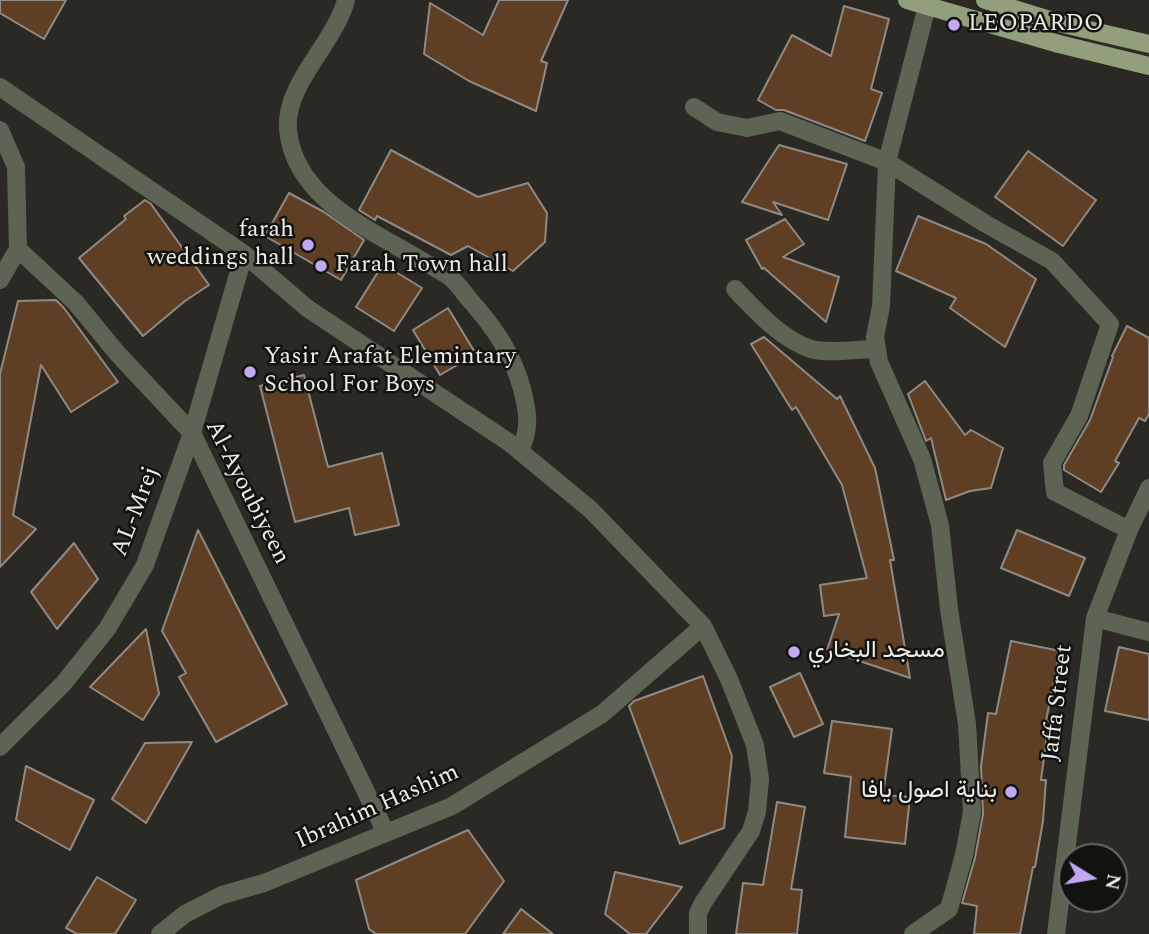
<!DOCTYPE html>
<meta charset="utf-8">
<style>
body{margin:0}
#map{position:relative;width:1149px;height:934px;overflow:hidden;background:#2a2924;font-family:Spectral,serif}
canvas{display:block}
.north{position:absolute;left:1058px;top:843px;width:70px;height:70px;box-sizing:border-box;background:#12120f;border:2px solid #6a6966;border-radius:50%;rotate:101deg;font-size:19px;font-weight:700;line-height:28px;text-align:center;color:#edece9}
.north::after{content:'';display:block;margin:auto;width:24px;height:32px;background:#c0a8f4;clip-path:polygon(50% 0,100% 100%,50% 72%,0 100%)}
</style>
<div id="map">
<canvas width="1149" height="934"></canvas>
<div class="north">N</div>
</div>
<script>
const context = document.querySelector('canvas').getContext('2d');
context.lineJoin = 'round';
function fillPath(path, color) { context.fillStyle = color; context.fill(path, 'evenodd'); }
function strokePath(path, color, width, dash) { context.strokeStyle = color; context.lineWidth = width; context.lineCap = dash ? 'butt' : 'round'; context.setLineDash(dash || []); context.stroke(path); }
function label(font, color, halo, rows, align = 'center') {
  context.font = font + ' Spectral,Vazirmatn,serif'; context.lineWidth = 5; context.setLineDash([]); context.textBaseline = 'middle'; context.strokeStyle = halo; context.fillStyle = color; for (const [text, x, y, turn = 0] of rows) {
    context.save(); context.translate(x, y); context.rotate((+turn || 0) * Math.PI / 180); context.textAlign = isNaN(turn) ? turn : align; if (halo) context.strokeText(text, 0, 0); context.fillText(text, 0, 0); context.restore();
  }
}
const building = new Path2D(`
 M0,0H66L44,39L0,13Z
 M499,0H568L541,61L547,63L536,111L469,81L424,54L430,3L483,35Z
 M844,6L889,19L871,89L882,93L865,141L784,110H776L758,100L792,35L831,56Z
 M779,145L847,164L828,220L773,202L782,215L742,202Z
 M391,150L478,197L528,183L547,213L545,242L513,271L468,246L451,255L377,216L375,220L359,210Z
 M1028,151L1096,200L1063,246L995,197Z
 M289,193L324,212L364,240L341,280L265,236Z
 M145,200L151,204L209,285L185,301L143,336L79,258L126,219L124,216Z
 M918,216L986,244L1036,279L1005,347L950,308L956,298L896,271Z
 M785,219L804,244L783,257L839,277L826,322L764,268L762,269L746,240Z
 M383,264L422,288L394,331L356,307Z
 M56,300L64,308L118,382L71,412L41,365L13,515L36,529L0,567V374L18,301Z
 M448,308L476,354L440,375L413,330Z
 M1127,326L1149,338V414L1145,421L1139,418L1115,461L1119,463L1101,492L1064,470V465L1090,420L1113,357L1112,356Z
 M764,337L837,399L840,396L875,468L894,560H890L910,678L827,650L839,614L824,616L820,585L867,578L842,485L796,407L792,410L751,344Z
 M304,375L328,467L382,453L399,525L355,535L349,508L295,522L260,386Z
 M925,381L965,435L971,430L1003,448L991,488L970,491L946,500L931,438L926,441L908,394Z
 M198,530L287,704L216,742L179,677L186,673L162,631Z
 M1017,530L1085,558L1069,596L1001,568Z
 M74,543L98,579L57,629L31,592Z
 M146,629L159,694L143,720L90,687Z
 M1011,641L1060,651L1046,721H1049L1041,780H1046L1043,821L1035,867H1033L1020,934H974L977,906L962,903L975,858L983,814L981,766L988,713L996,714Z
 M1119,647L1149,654V720L1105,711Z
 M800,673L823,724L794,737L770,687Z
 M703,676L732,756L724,828L680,844L629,706L634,701Z
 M832,721L892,729L883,795L910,797L905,844L845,837L851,777L824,773Z
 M192,742L146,823L112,799L145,743Z
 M26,766L94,800L70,850L16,820Z
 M777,802L805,807L791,889L802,890L797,934H736L743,883L763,885Z
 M468,830L504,881L465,934H376L369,929L356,880Z
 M615,872L682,887L646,934H630L605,914Z
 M97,877L136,900L115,934H77L66,928Z
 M521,909L553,934H503Z`);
fillPath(building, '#5e3f23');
strokePath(building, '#8f8a85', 2);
strokePath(new Path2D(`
 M346,0C335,43 284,84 288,130C295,200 372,230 424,262C433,267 444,272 451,278C458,284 463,292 469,299C493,326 513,354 522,389C528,412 531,431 519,451
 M0,87L244,254L307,308L510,443L591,510L703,626L729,679L755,745L760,779L757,812L751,831L703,903L698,913V934
 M694,107L717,122L747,128L780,121L887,162L986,224L1052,261L1110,324L1079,416L1052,463L1055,492L1129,530
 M0,130L16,167L18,249
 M18,249L76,303L117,353L192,433L386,833
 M0,280L18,249
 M735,289C756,311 781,339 811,349C828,354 859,349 877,349
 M1095,618L1149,632
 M0,747L63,684L107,629L145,565L192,433L244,254
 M160,934L185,914L222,895L264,883L452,806L602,714L703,626
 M913,934L949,909L964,855L972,812L967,724L949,609L940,525L922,459L879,362L875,337L881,306L887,162L927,6
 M1056,934L1095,618L1129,530L1149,488`), '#5d6453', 18);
strokePath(new Path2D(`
 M907,0L1059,44L1149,66
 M985,0L1063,24L1149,44`), '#919f7c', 18);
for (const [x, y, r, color] of [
 [954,25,7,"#c0a8f4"],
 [308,245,7,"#c0a8f4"],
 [321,266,7,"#c0a8f4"],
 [250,372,7,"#c0a8f4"],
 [794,652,7,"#c0a8f4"],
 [1011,792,7,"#c0a8f4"]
]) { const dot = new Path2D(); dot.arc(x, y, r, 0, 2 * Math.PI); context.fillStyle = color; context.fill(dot); strokePath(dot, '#12120f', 2.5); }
label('24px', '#edece9', '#12120f', [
 ["LEOPARDO",968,25],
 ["farah",294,231,"right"],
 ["weddings hall",294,259,"right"],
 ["Farah Town hall",335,266],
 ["Yasir Arafat Elemintary",264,358],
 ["School For Boys",264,386],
 ["مسجد البخاري",808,652],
 ["بناية اصول يافا",997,792,"right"]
], 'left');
label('24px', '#edece9', '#12120f', [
 ["Al-Ayoubiyeen",246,493,63],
 ["AL-Mrej",137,512,-69],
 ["Jaffa Street",1059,703,-83],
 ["Ibrahim Hashim",378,808,-24]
]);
</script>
